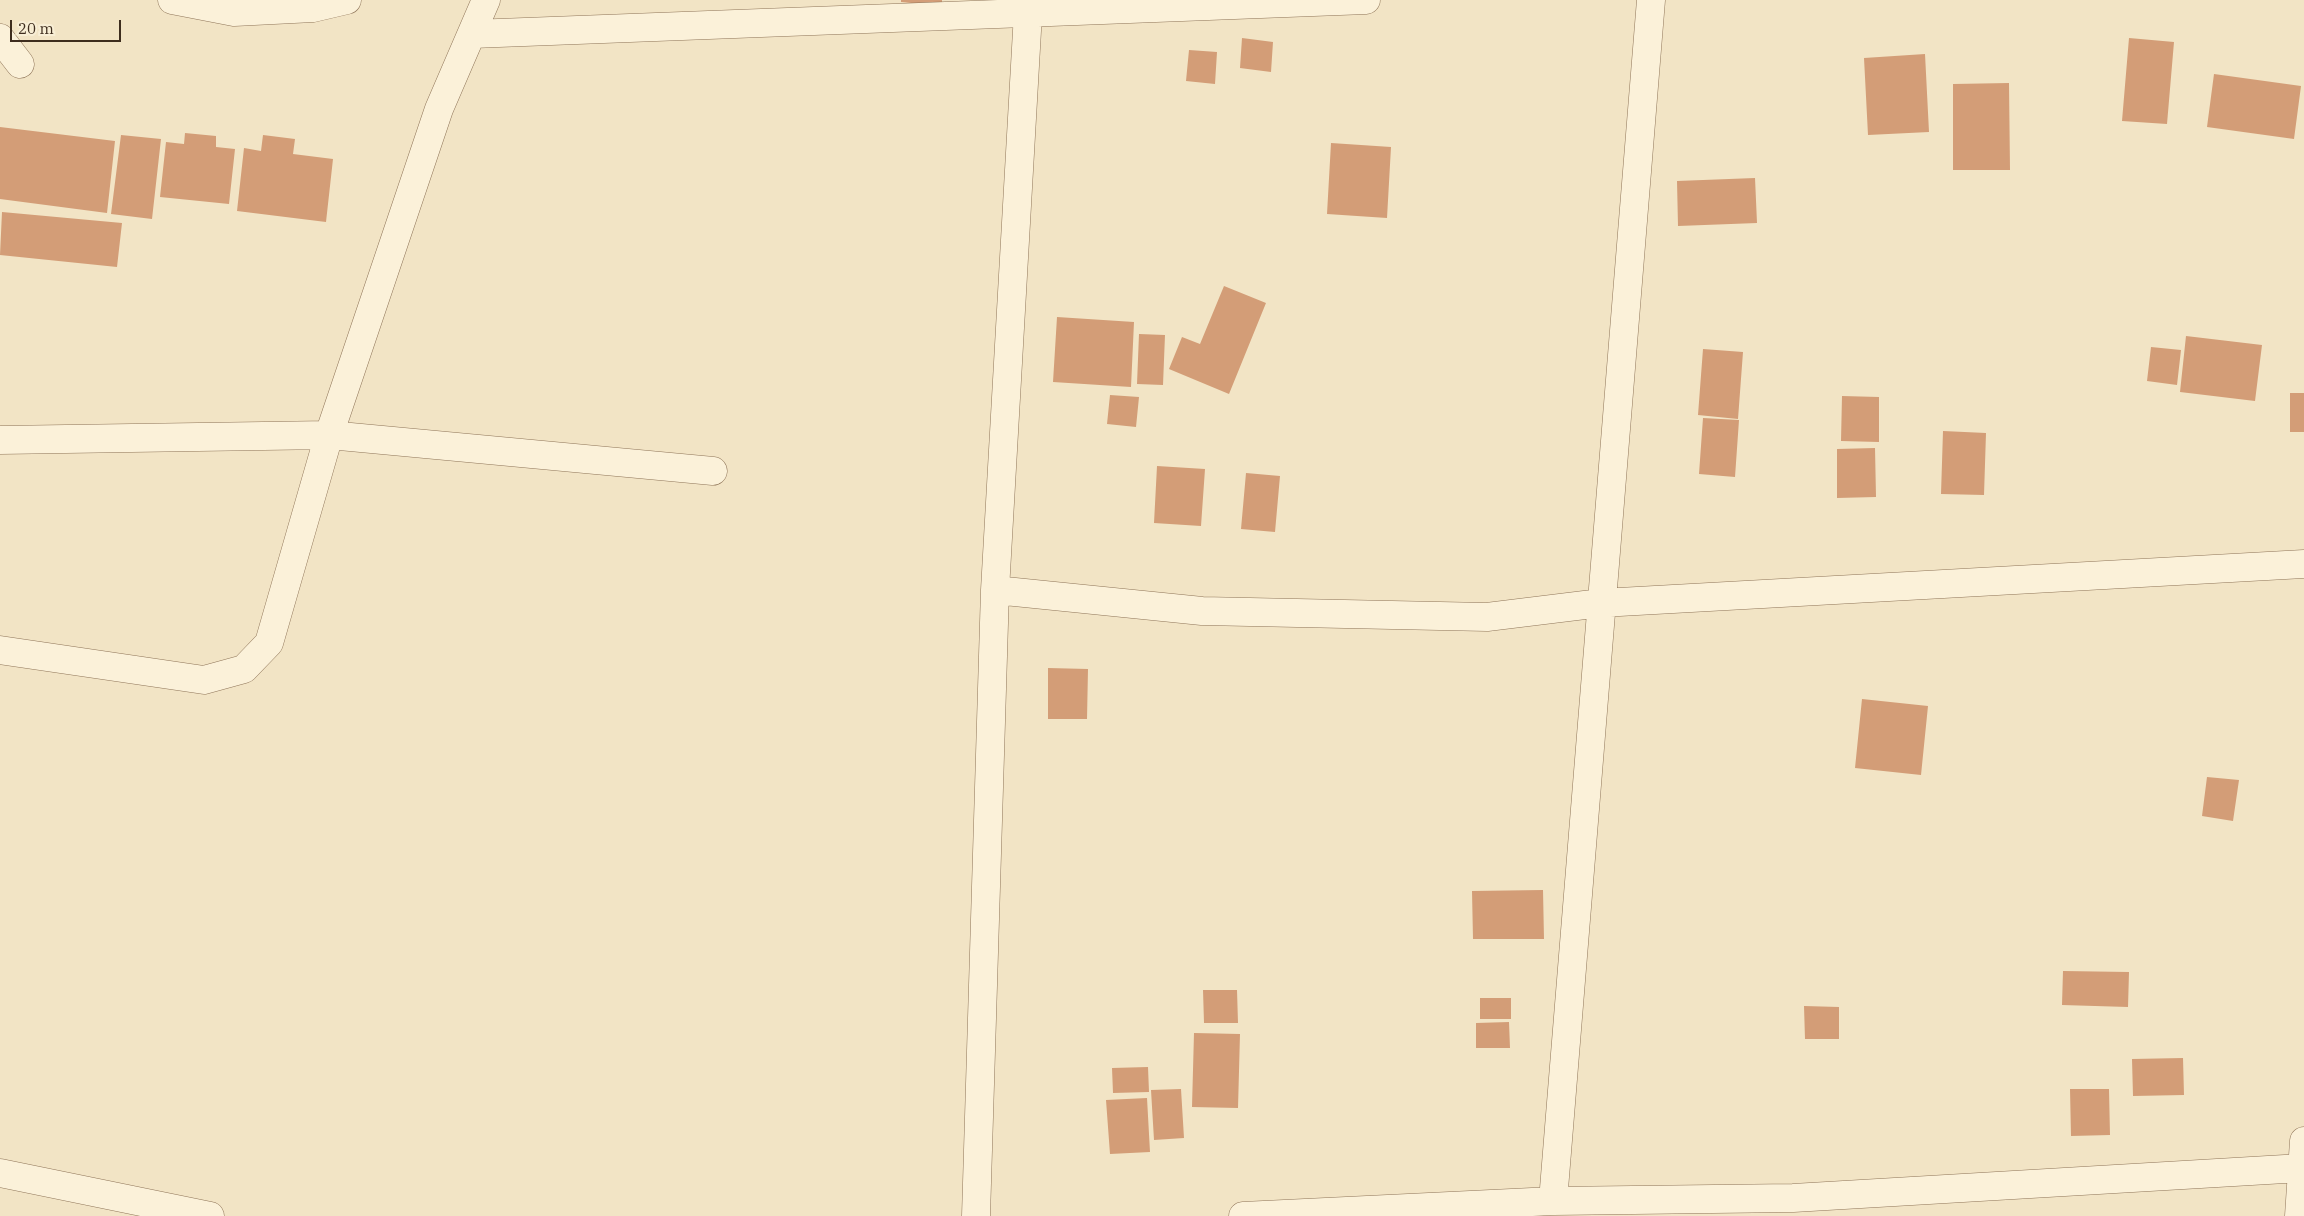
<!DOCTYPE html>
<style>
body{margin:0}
#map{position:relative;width:2304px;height:1216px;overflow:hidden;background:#f2e4c5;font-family:"IBM Plex Serif",serif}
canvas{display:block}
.scale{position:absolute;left:10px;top:20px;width:111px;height:22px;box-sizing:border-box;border:2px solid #3e2d1e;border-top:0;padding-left:6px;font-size:15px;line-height:18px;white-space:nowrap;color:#3e2d1e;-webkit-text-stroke:4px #f8eed5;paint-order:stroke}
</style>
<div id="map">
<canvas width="2304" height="1216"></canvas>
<div class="scale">20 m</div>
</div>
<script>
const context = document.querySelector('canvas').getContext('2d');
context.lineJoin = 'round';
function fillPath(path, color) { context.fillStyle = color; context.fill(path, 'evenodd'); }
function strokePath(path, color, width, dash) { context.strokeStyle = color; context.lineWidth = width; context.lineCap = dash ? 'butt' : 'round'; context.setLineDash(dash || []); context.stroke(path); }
fillPath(new Path2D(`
 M901,0H942V6L901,2Z
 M1242,38L1273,42L1271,72L1240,68Z
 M2129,38L2174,42L2167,124L2122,121Z
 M1189,50L1217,52L1215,84L1186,81Z
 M1925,54L1929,132L1868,135L1864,58Z
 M2214,74L2301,86L2294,139L2207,127Z
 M2009,83L2010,170H1953V84Z
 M0,127L115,141L107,213L0,199Z
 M185,133L216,136V147L235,149L229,204L160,197L166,142L184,144Z
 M121,135L161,139L152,219L111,214Z
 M263,135L295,139L293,154L333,159L326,222L237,211L244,148L261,151Z
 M1331,143L1391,147L1387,218L1327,214Z
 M1755,178L1757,223L1678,226L1677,181Z
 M2,212L122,223L117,267L0,255Z
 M1224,286L1266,303L1229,394L1169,369L1182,337L1200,344Z
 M1057,317L1134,322L1131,387L1053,382Z
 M1139,334L1165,335L1163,385L1137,384Z
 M2186,336L2262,345L2255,401L2180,392Z
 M2151,347L2181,350L2177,385L2147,381Z
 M1703,349L1743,352L1738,419L1698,415Z
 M2290,393H2304V432H2290Z
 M1110,395L1139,397L1136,427L1107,424Z
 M1842,396L1879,397V442L1841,441Z
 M1703,418L1739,420L1735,477L1699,474Z
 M1943,431L1986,433L1984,495L1941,494Z
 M1875,448L1876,497L1837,498V449Z
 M1157,466L1205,469L1201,526L1154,523Z
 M1246,473L1280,476L1275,532L1241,529Z
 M1048,668L1088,669L1087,719H1048Z
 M1862,699L1928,706L1921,775L1855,768Z
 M2207,777L2239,780L2233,821L2202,816Z
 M1543,890L1544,939H1473L1472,891Z
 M2063,971L2129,972L2128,1007L2062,1005Z
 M1203,990H1237L1238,1023H1204Z
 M1480,998H1511V1019H1480Z
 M1804,1006L1839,1007V1039H1805Z
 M1509,1022L1510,1048H1476V1023Z
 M1194,1033L1240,1034L1238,1108L1192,1107Z
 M2183,1058L2184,1095L2133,1096L2132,1059Z
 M1148,1067L1149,1092L1113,1093L1112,1068Z
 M1181,1089L1184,1138L1154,1140L1151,1090Z
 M2070,1089H2109L2110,1135L2071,1136Z
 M1147,1098L1150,1152L1110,1154L1106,1100Z`), '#d39d77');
const minor = new Path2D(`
 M172,0L234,12L313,8L347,0
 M472,34L1366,0
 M0,38L20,64
 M0,440L329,435L713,471
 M995,590L1202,611L1487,617L1601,603L2304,564
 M0,650L204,680L244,669L269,643L329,435L439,109L486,0
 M0,1173L210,1216
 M1553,1201L1651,0
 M976,1216L995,590L1028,13
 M1243,1216L1553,1201L1793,1198L2302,1168
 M2299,1216L2304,1141`);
strokePath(minor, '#8f7559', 29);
strokePath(minor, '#fbf1d9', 28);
</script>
